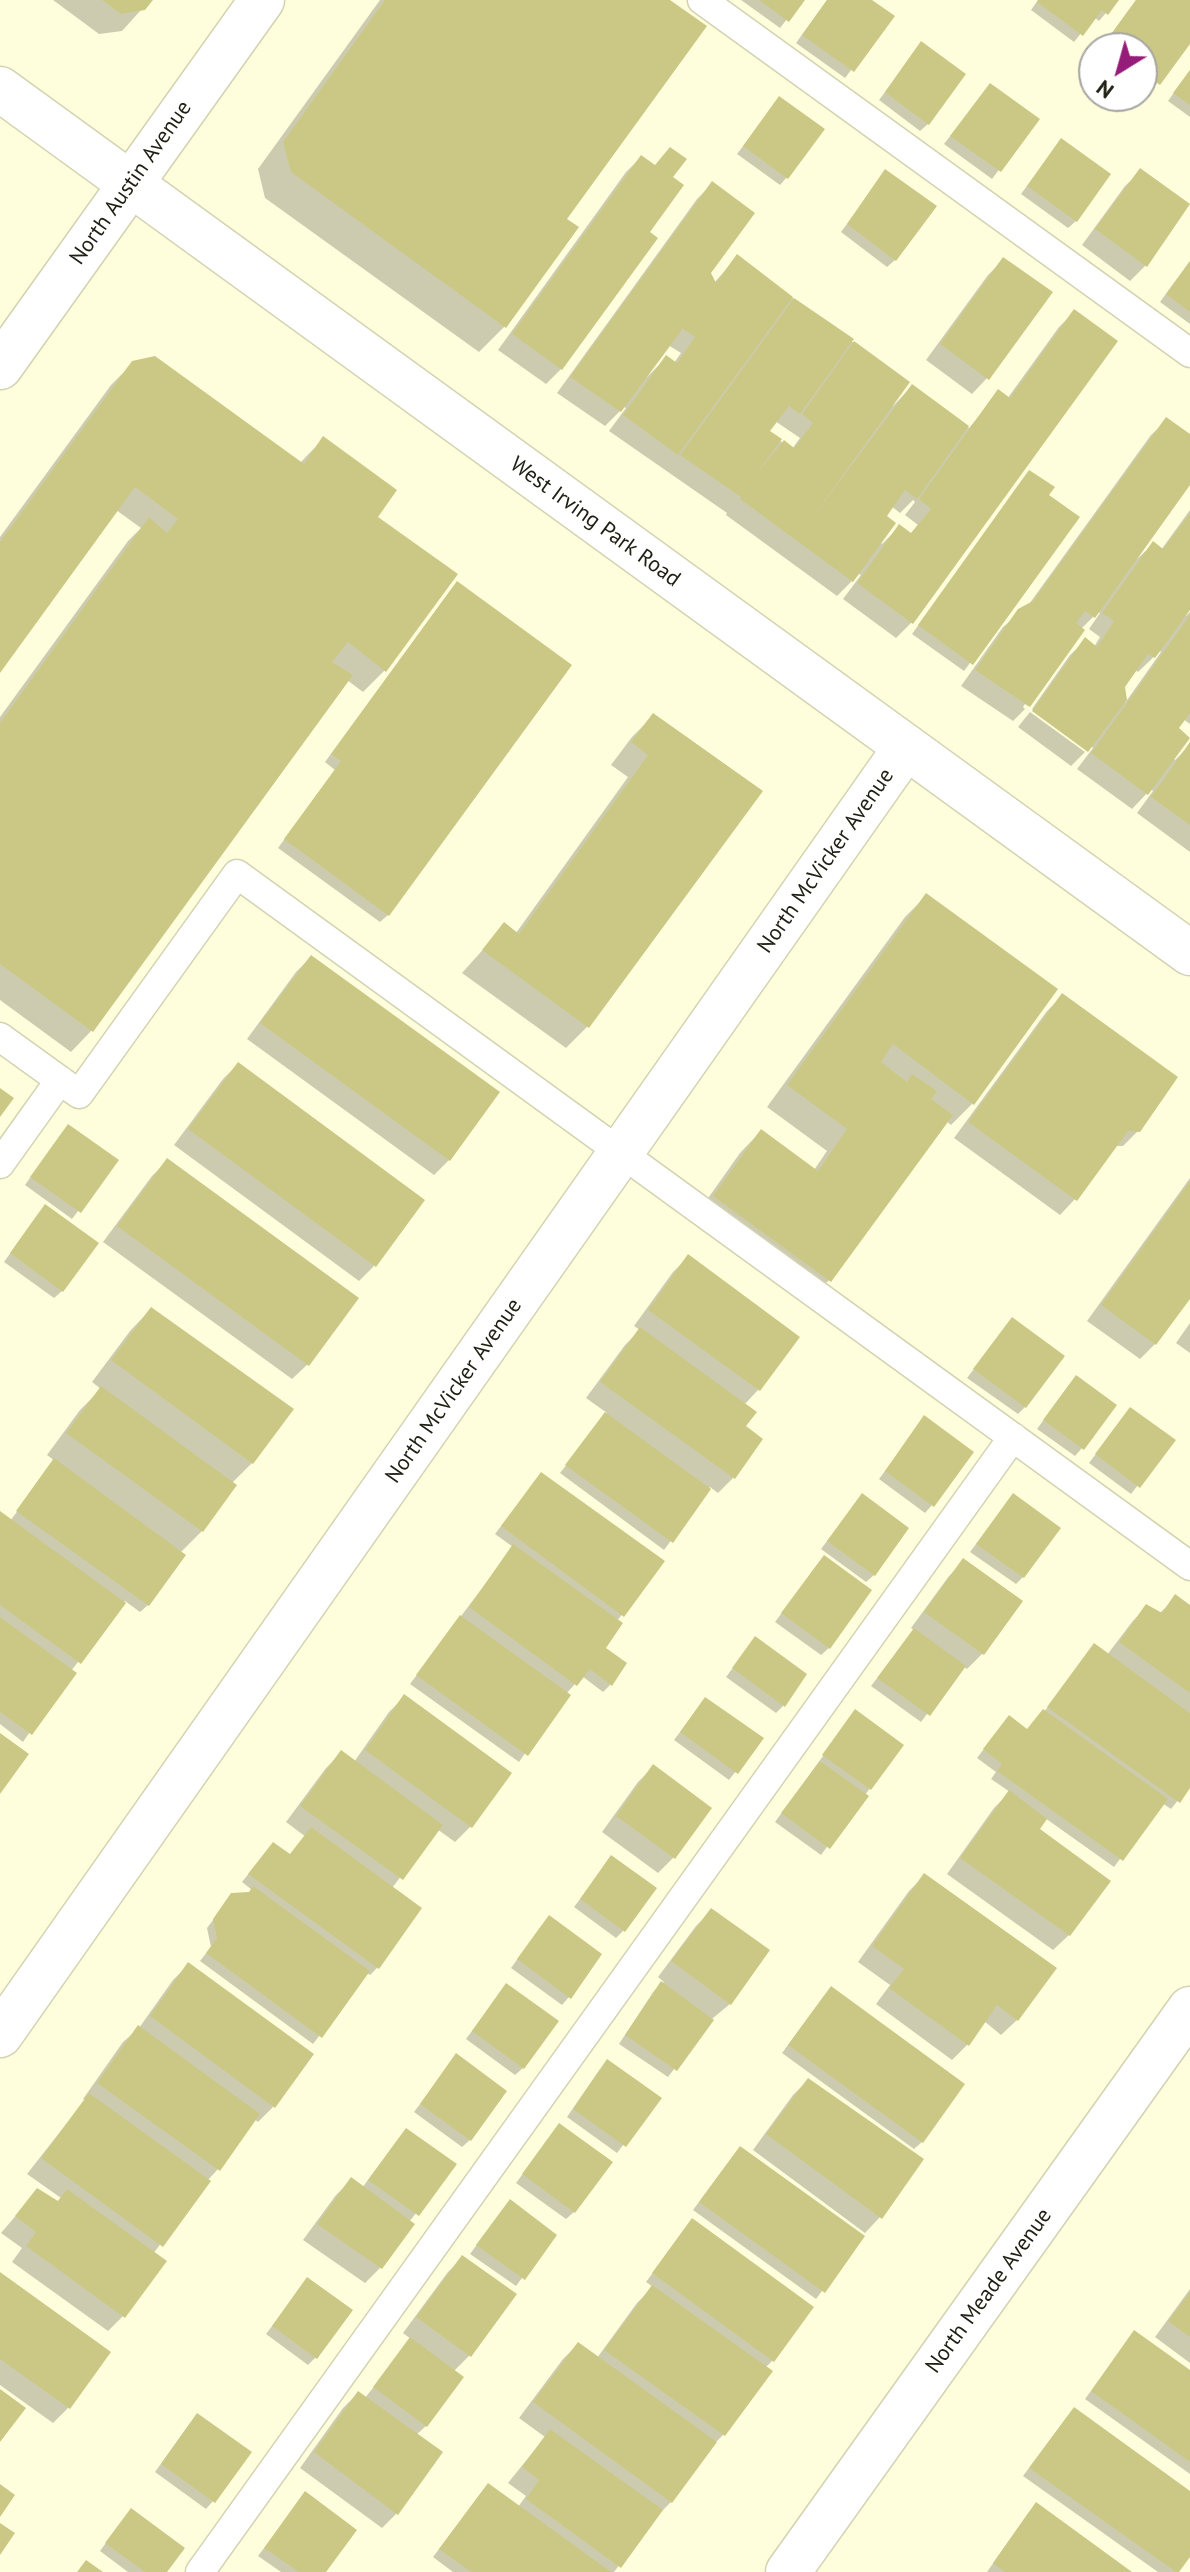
<!DOCTYPE html>
<style>
body{margin:0}
#map{position:relative;width:1190px;height:2572px;overflow:hidden;background:#fffedc;font-family:"PT Sans",sans-serif}
canvas{display:block}
.north{position:absolute;left:1078px;top:32px;width:80px;height:80px;box-sizing:border-box;background:#fff;border:2px solid #a6a5a1;border-radius:50%;rotate:217deg;font-size:22px;font-weight:700;line-height:32px;text-align:center;color:#201f13}
.north::after{content:'';display:block;margin:auto;width:28px;height:36px;background:#951d79;clip-path:polygon(50% 0,100% 100%,50% 72%,0 100%)}
</style>
<div id="map">
<canvas width="1190" height="2572"></canvas>
<div class="north">N</div>
</div>
<script>
const context = document.querySelector('canvas').getContext('2d');
context.lineJoin = 'round';
function fillPath(path, color) { context.fillStyle = color; context.fill(path, 'evenodd'); }
function strokePath(path, color, width, dash) { context.strokeStyle = color; context.lineWidth = width; context.lineCap = dash ? 'butt' : 'round'; context.setLineDash(dash || []); context.stroke(path); }
function label(font, color, halo, rows, align = 'center') {
  context.font = font + ' "PT Sans",sans-serif'; context.lineWidth = 8; context.setLineDash([]); context.textBaseline = 'middle'; context.strokeStyle = halo; context.fillStyle = color; for (const [text, x, y, turn = 0] of rows) {
    context.save(); context.translate(x, y); context.rotate((+turn || 0) * Math.PI / 180); context.textAlign = isNaN(turn) ? turn : align; if (halo) context.strokeText(text, 0, 0); context.fillText(text, 0, 0); context.restore();
  }
}
fillPath(new Path2D(`
 M53,0H150L122,31L99,34Z
 M380,0H667L565,219L504,327L479,352L265,198L258,169Z
 M741,0H802L780,28Z
 M827,0H869L892,17L845,78L796,43Z
 M1038,0H1117L1099,21L1094,17L1074,42L1031,10Z
 M1136,0H1190V40L1151,91L1142,84V48H1101Z
 M921,44L928,124L920,131L879,100Z
 M1190,70V117L1168,101Z
 M990,85L1037,119L992,179L944,144Z
 M779,99L787,177L780,185L737,154Z
 M1061,140L1076,221L1068,228L1021,194Z
 M641,157L670,178L647,233L655,239L561,369L546,384L498,350L626,172Z
 M886,171L895,260L887,267L841,232Z
 M1141,171L1145,266L1130,281L1082,245L1125,186Z
 M712,184L709,273L714,283L737,257L907,382L891,404L893,406L912,386L969,428L999,392L1007,399L1059,327L1074,312L1115,342L911,623L896,638L843,599L861,575L859,574L837,596L726,515L727,513L609,431L626,408L624,407L605,426L557,393L697,199ZM668,345L681,353L674,363L666,358L647,377L645,375ZM775,421L800,438L792,449L767,432ZM913,500L915,502L905,515L918,525L910,535L899,527L882,544L880,542L884,517L891,506L900,513Z
 M1003,260L987,378L972,394L926,360L988,275Z
 M1190,261V324L1160,302Z
 M133,363L299,464L324,438L376,517L455,574L384,671L363,692L347,680L92,1030L71,1052L0,1000V717L128,541L141,528L116,510L0,670V537L111,385Z
 M1167,420L1190,437V482L1136,558L1137,559L1153,544L1161,550L1190,510V606L1184,614L1186,616L1190,612V724L1183,719L1176,729L1173,758L1175,760L1190,745V852L1137,813L1153,791L1151,789L1132,809L1077,769L1093,748L1091,746L1088,749L1032,709L1070,655L1086,640L1094,647L1100,637L1089,629L1100,613L1098,612L1081,629L1028,706L1025,704L1023,707L1025,709L1013,721L961,686L1003,627L1027,607L1151,435ZM1160,651L1161,652L1125,703L1123,686L1135,670L1138,672Z
 M1022,480L1077,518L964,671L912,634Z
 M450,591L388,915L380,922L278,848L335,770L325,762Z
 M1030,712L1085,752L1071,766L1018,727Z
 M653,716L760,791L587,1027L566,1048L462,973L505,925L516,933L628,777L611,765L632,737Z
 M926,896L972,1104L951,1125L946,1121L829,1280L808,1302L694,1218L740,1153L761,1131L814,1170L827,1151L767,1107L905,917Z
 M311,957L449,1160L434,1175L247,1039L296,972Z
 M1062,996L1139,1130L1123,1146H1115L1075,1199L1060,1215L954,1138L1047,1011Z
 M238,1064L374,1266L359,1281L174,1145L223,1079Z
 M61,1134L116,1161L72,1219L25,1185Z
 M167,1161L308,1364L292,1379L103,1242L152,1176Z
 M1190,1178V1296L1155,1344L1140,1359L1087,1321Z
 M38,1214L62,1291L54,1298L4,1262Z
 M688,1257L797,1338L758,1390L744,1405V1427L760,1439L733,1478L718,1493L710,1487L664,1550L560,1473L607,1413L586,1398L625,1345L640,1330L634,1326L673,1272Z
 M151,1309L291,1410L252,1463L231,1484L202,1531L180,1553L148,1605L140,1612L125,1601L71,1671L23,1742L0,1724V1514L10,1521L55,1461L47,1455L80,1410L101,1389L92,1382L130,1331Z
 M1012,1319L1025,1407L1018,1414L967,1378Z
 M1190,1323V1353L1176,1343Z
 M1069,1385L1082,1448L1075,1456L1037,1429Z
 M1130,1409L1173,1440L1131,1494L1089,1463Z
 M924,1418L932,1505L925,1513L879,1479Z
 M541,1474L662,1562L617,1621L603,1649L610,1685L603,1692L582,1676L566,1694L519,1762L410,1684L513,1547L495,1534Z
 M1013,1495L1023,1577L1016,1584L970,1552Z
 M855,1504L874,1575L866,1582L821,1549Z
 M964,1561L1020,1601L982,1654L967,1669L963,1666L921,1722L871,1686L914,1630L911,1628L949,1576Z
 M817,1565L829,1648L821,1655L775,1622Z
 M1176,1597L1190,1607V1785L1171,1809L1162,1803L1114,1867L1045,1818L1037,1830L1108,1882L1069,1935L1053,1950L947,1874L994,1808L1010,1792L991,1779L996,1772L977,1758L1002,1725L1026,1731L1044,1712L1087,1654L1107,1655L1132,1622L1147,1606L1159,1614Z
 M755,1638L783,1706L776,1713L726,1677Z
 M404,1697L510,1774L470,1827L455,1842L437,1829L392,1888L377,1968L370,1975L367,1973L313,2044L200,1961L211,1947L207,1928L232,1895L248,1894L252,1890L242,1882L266,1852L285,1864L306,1837L286,1822L326,1768L341,1753L354,1762L389,1712Z
 M705,1699L761,1739L729,1780L674,1740Z
 M855,1712L901,1746L821,1855L775,1822Z
 M653,1767L674,1857L658,1873L602,1832L638,1782Z
 M611,1858L624,1930L616,1938L574,1907Z
 M924,1876L1017,2020L1001,2035L984,2021L967,2045L952,2060L876,2004L890,1985L858,1962L909,1891Z
 M711,1911L730,2004L713,2018L668,2077L619,2044L654,1991L664,1982L658,1977L696,1926Z
 M542,1925L569,1997L562,2005L511,1968Z
 M188,1965L273,2107L258,2122L254,2119L218,2169L207,2181L153,2254L123,2316L108,2331L12,2262L22,2248L1,2233L37,2191L56,2203L61,2198L27,2174L85,2100L83,2099L123,2042L139,2028L173,1980Z
 M506,1985L523,2068L515,2075L466,2039Z
 M824,1996L922,2142L914,2149L782,2053Z
 M456,2056L470,2140L462,2147L414,2112Z
 M600,2069L659,2098L617,2153L567,2117Z
 M808,2080L880,2217L865,2233L753,2150L793,2095Z
 M559,2125L574,2212L566,2219L516,2183Z
 M399,2138L454,2165L409,2222L380,2268L365,2283L303,2240L336,2195L351,2180L362,2188Z
 M733,2156L862,2237L816,2299L693,2210Z
 M503,2209L554,2235L516,2286L470,2254Z
 M692,2220L773,2360L765,2368L770,2372L723,2435L708,2450L671,2502L655,2518L614,2572H453L433,2557L481,2493L518,2507L526,2496L508,2483L545,2437L519,2418L563,2359L578,2344L597,2358L637,2303L653,2287L646,2282Z
 M463,2257L469,2356L453,2372L426,2426L416,2435L397,2513L382,2528L300,2468L343,2408L358,2393L365,2398L411,2339L403,2333L448,2272Z
 M0,2274L109,2353L68,2408L53,2423L0,2385Z
 M307,2280L316,2357L308,2365L266,2334Z
 M1190,2289V2363L1155,2337Z
 M1134,2332L1190,2373V2474L1085,2399Z
 M1067,2417L1190,2494V2553L1177,2572H1158L1023,2476Z
 M190,2423L213,2501L206,2509L155,2472Z
 M305,2494L324,2572H281L258,2556Z
 M1029,2512L1128,2572H987Z
 M124,2518L165,2572H128L100,2551Z`), '#0003');
fillPath(new Path2D(`
 M102,0H153L145,10L121,14Z
 M385,0H670L707,26L567,219L579,227L506,328L291,172L283,142Z
 M759,0H805L789,22Z
 M827,0H872L895,16L854,72L802,35Z
 M1038,0H1119L1108,15L1102,10L1083,36L1037,2Z
 M1136,0H1190V44L1160,85L1142,71V48H1110L1104,44Z
 M921,41L966,74L929,125L885,92Z
 M1190,70V105L1173,93Z
 M990,83L1040,119L1001,172L950,136Z
 M779,96L825,129L788,179L743,146Z
 M1061,138L1111,174L1077,222L1027,186Z
 M670,147L687,159L673,177L684,185L650,232L658,238L562,370L512,334L641,155L655,165Z
 M1140,168L1190,204L1147,267L1095,229Z
 M885,169L937,206L896,261L847,224Z
 M712,181L755,213L711,273L716,283L737,254L793,297L678,455L623,415L666,355L677,363L695,337L683,329L690,319L621,412L570,377Z
 M1003,257L1053,292L989,380L940,344Z
 M1190,261V312L1166,294Z
 M794,298L854,339L800,414L789,406L770,431L782,439L758,472L784,440L794,448L813,423L802,414L854,341L910,382L812,518L912,384L969,426L917,499L905,490L887,516L896,523L853,582L740,499L741,497L680,455Z
 M1074,309L1118,341L913,624L857,583L899,524L911,533L931,509L919,499L998,389L1010,398Z
 M155,356L304,464L323,436L397,490L378,517L458,574L386,672L348,642L332,662L353,675L93,1032L0,964V723L149,517L167,533L178,519L135,487L0,673V542L132,361Z
 M1166,417L1190,434V485L1095,618L1085,611L1076,623L1085,630L1030,707L975,670L1018,609L1033,601Z
 M1029,470L1055,487L1049,495L1080,517L973,665L918,625Z
 M1190,513V610L1155,658L1148,654L1125,687L1127,700L1088,752L1032,711L1085,637L1097,647L1114,621L1102,613L1153,541L1163,549Z
 M457,581L572,665L389,916L284,839L341,761L331,754Z
 M1190,615V713L1179,728L1190,738L1148,795L1091,753Z
 M653,713L763,791L589,1028L482,950L504,922L519,934L648,755L631,742Z
 M1190,742V825L1151,797Z
 M926,893L1058,989L974,1105L893,1044L881,1062L907,1082L912,1074L937,1091L931,1099L953,1115L831,1282L713,1196L761,1129L818,1171L847,1129L787,1085Z
 M311,955L500,1092L450,1161L260,1023Z
 M1062,993L1178,1077L1140,1132L1128,1131L1077,1201L968,1122Z
 M238,1062L425,1200L376,1267L188,1129Z
 M0,1088L14,1098L0,1117Z
 M68,1124L119,1160L81,1213L30,1177Z
 M167,1158L359,1298L309,1366L117,1226Z
 M1190,1181V1299L1156,1345L1101,1305Z
 M45,1204L99,1243L63,1292L10,1253Z
 M688,1254L800,1337L760,1391L648,1310Z
 M151,1307L294,1409L253,1464L111,1360Z
 M1012,1317L1065,1356L1026,1408L973,1369Z
 M640,1327L757,1412L746,1426L763,1439L735,1479L600,1382Z
 M1076,1375L1117,1405L1084,1450L1043,1420Z
 M101,1386L237,1485L203,1532L66,1433Z
 M1130,1407L1176,1440L1140,1488L1095,1454Z
 M605,1412L711,1489L673,1543L565,1465Z
 M924,1415L974,1452L934,1507L885,1471Z
 M54,1458L186,1555L149,1606L16,1511Z
 M541,1472L665,1561L624,1617L501,1526Z
 M862,1493L909,1528L875,1576L827,1541Z
 M1013,1493L1061,1528L1024,1578L976,1544Z
 M0,1511L126,1603L81,1664L0,1605Z
 M513,1544L623,1623L606,1648L627,1663L612,1686L590,1669L577,1686L469,1607Z
 M824,1555L872,1590L830,1649L781,1613Z
 M963,1558L1023,1601L984,1655L924,1612Z
 M1175,1594L1190,1605V1693L1119,1642L1146,1604L1162,1613Z
 M460,1615L571,1695L528,1756L416,1675Z
 M0,1617L77,1673L32,1735L0,1712Z
 M914,1628L966,1666L930,1716L877,1678Z
 M755,1636L807,1674L785,1707L732,1668Z
 M1094,1643L1190,1713V1788L1180,1803L1047,1707Z
 M404,1694L512,1773L472,1828L365,1750Z
 M705,1697L764,1738L738,1774L680,1732Z
 M855,1709L904,1745L871,1790L822,1755Z
 M1043,1709L1168,1799L1123,1861L997,1771L1002,1764L983,1749L1009,1715L1027,1729Z
 M0,1733L29,1754L0,1794Z
 M341,1750L443,1825L403,1880L300,1806Z
 M820,1761L869,1796L830,1849L781,1813Z
 M653,1764L712,1808L675,1859L616,1816Z
 M1009,1790L1047,1819L1040,1829L1111,1881L1070,1936L960,1858Z
 M311,1827L422,1908L379,1969L248,1874L273,1842L290,1854Z
 M611,1855L657,1888L625,1932L580,1899Z
 M924,1873L1057,1968L1018,2021L997,2005L969,2046L889,1988L904,1969L872,1946Z
 M253,1886L370,1971L322,2038L206,1953L217,1938L213,1919L231,1893L249,1892Z
 M711,1908L770,1950L731,2005L671,1961Z
 M549,1915L602,1954L571,1999L517,1959Z
 M188,1962L314,2054L275,2108L150,2016Z
 M661,1981L714,2020L677,2071L625,2035Z
 M506,1983L559,2021L524,2069L472,2031Z
 M831,1986L965,2084L923,2143L788,2045Z
 M138,2025L260,2114L220,2171L97,2083Z
 M456,2053L507,2091L471,2141L420,2104Z
 M607,2059L662,2098L626,2147L573,2109Z
 M808,2078L924,2159L882,2219L766,2134Z
 M89,2093L211,2181L163,2247L41,2158Z
 M559,2123L613,2162L575,2213L522,2174Z
 M406,2128L457,2164L419,2216L368,2180Z
 M740,2146L865,2236L825,2293L699,2202Z
 M351,2177L415,2224L382,2269L317,2224Z
 M37,2188L58,2201L67,2189L167,2261L125,2318L26,2246L36,2232L15,2216Z
 M510,2199L557,2235L525,2280L476,2245Z
 M692,2218L814,2307L774,2362L652,2273Z
 M462,2255L517,2294L471,2357L416,2317Z
 M0,2272L111,2352L70,2409L0,2359Z
 M307,2277L353,2310L317,2359L272,2326Z
 M652,2285L773,2371L725,2436L604,2350Z
 M1190,2292V2337L1168,2321Z
 M1134,2330L1190,2370V2462L1091,2391Z
 M410,2337L464,2377L427,2427L373,2387Z
 M578,2342L717,2442L672,2503L533,2402Z
 M0,2389L26,2408L0,2442Z
 M358,2391L443,2452L398,2515L314,2452Z
 M1074,2407L1190,2491V2557L1179,2572H1176L1029,2468Z
 M197,2413L252,2452L215,2503L161,2464Z
 M550,2429L663,2510L621,2568L526,2499L539,2480L522,2467Z
 M488,2483L611,2572H471L439,2549Z
 M0,2484L15,2495L0,2517Z
 M305,2491L357,2530L326,2572H299L264,2548Z
 M1036,2502L1132,2572H1005L993,2563Z
 M131,2508L185,2548L167,2572H145L105,2543Z
 M0,2523L15,2533L0,2555Z
 M86,2560L103,2572H77Z`), '#cbc886');
const service = new Path2D(`
 M702,0L1190,353
 M0,1037L79,1094L237,874L1190,1566
 M0,1164L60,1080
 M200,2572L1013,1437`);
const minor = new Path2D(`
 M0,2035L906,747
 M788,2572L1190,2009`);
const tertiary = new Path2D(`
 M0,367L262,0`);
const primary = new Path2D(`
 M0,89L1190,953`);
strokePath(service, '#d3d2b1', 31);
strokePath(minor, '#d3d2b1', 47);
strokePath(tertiary, '#d3d2b1', 47);
strokePath(primary, '#d3d2b1', 47);
strokePath(service, '#fff', 28);
strokePath(minor, '#fff', 44);
strokePath(tertiary, '#fff', 44);
strokePath(primary, '#fff', 44);
label('22px', '#201f13', '#fff', [
 ["North Austin Avenue",131,183,-55],
 ["West Irving Park Road",595,522,36],
 ["North McVicker Avenue",826,861,-55],
 ["North McVicker Avenue",454,1391,-55],
 ["North Meade Avenue",989,2291,-54]
]);
</script>
